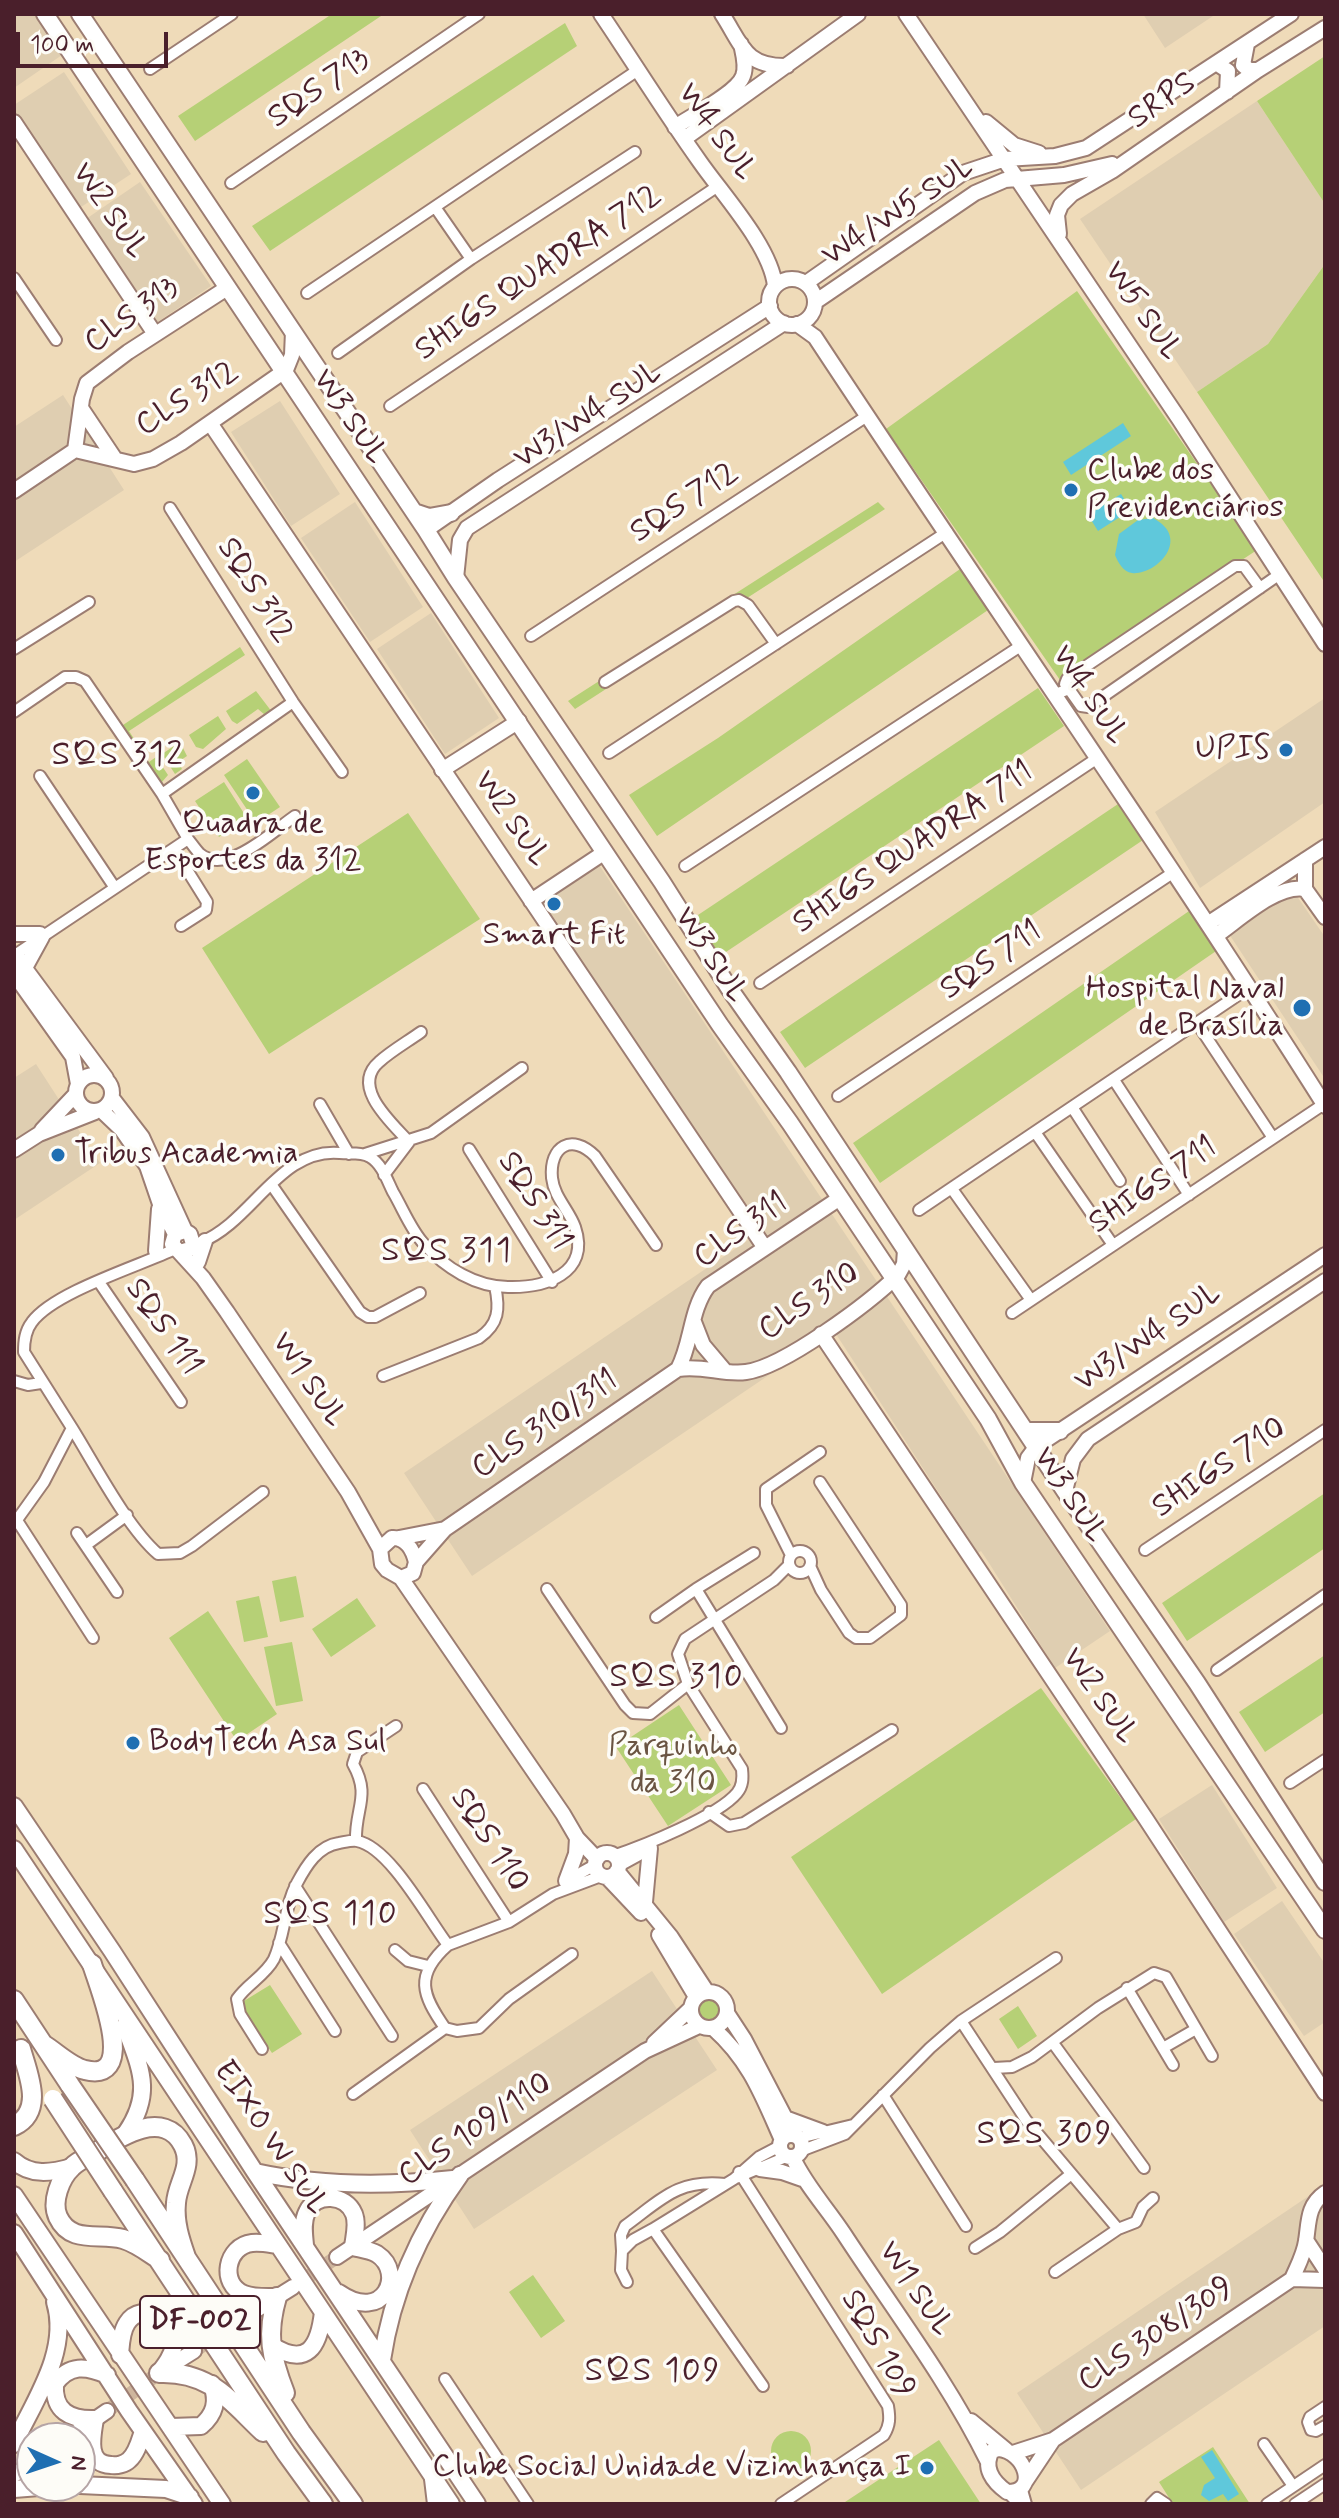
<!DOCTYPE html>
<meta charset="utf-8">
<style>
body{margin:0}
#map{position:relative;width:1339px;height:2518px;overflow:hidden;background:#efdbb9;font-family:Mynerve,sans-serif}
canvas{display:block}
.frame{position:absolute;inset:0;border:16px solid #4a1f2b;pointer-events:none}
.north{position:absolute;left:16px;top:2422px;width:80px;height:80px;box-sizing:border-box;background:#fdfcf7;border:2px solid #b5a4a5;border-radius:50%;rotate:93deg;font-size:22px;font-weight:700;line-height:32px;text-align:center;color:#4a1f2b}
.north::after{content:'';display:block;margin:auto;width:28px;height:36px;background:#1f6fb2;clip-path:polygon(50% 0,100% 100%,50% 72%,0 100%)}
.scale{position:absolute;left:16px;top:32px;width:152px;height:36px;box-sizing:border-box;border:4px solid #4a1f2b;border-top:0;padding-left:10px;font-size:24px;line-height:28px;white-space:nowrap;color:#4a1f2b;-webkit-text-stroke:6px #fdfcf7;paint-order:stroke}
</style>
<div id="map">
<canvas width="1339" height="2518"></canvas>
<div class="frame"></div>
<div class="north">N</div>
<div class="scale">100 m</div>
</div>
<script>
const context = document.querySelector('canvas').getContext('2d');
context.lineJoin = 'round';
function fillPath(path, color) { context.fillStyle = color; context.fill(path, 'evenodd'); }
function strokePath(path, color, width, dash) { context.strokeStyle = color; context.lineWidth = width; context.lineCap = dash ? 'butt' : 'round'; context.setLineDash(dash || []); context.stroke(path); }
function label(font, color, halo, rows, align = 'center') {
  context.font = font + ' Mynerve,sans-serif'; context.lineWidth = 7; context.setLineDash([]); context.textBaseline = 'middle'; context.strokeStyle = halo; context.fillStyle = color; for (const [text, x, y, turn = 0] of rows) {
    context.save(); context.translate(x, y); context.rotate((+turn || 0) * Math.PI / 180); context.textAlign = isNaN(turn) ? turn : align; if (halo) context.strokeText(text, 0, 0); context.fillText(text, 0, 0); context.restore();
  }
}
fillPath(new Path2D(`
 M14,14H34L62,55L14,88Z
 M1143,14H1216L1165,48Z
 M64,72L131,174L78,209L14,111V105Z
 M1257,101L1325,204V264L1268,344L1197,392L1080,219Z
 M140,182L211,286L156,323L86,219Z
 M63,395L124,490L14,562V427Z
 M280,401L340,494L291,526L231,432Z
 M355,502L423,607L370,642L301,538Z
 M431,613L499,718L445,754L377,649Z
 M1325,698V802L1200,888L1155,812Z
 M599,865L1110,1631L1055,1668L989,1563L981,1551L978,1553L834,1331L472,1576L404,1473L760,1232L541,904Z
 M1294,892L1325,937V1079L1229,934Z
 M36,1064L100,1163L14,1220V1078Z
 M1212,1785L1277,1888L1224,1922L1159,1819Z
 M1282,1901L1325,1964V2022L1304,2036L1234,1934Z
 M652,1971L717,2070L474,2229L410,2130Z
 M1325,2185V2326L1081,2490L1017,2393Z`), '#dfceb1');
fillPath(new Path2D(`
 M332,14H384L195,141L178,116Z
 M565,23L577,46L270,251L252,226Z
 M1325,56V204L1257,101Z
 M1325,264V583L1197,392L1268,344Z
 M1077,291L1257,550L1060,680L886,429Z
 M878,502L885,509L575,709L568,701Z
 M963,567L991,608L657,836L629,795L718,738Z
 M240,647L245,655L129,731L149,762L156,757L168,775L162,782L157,779L120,727Z
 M1038,688L1064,726L720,956L695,917Z
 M256,691L272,712L265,715L258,709L237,724L232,721L226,711Z
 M218,716L226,729L203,749L196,747L189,735Z
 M180,742L187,756L178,762L182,769L175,774L162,754Z
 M247,759L280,807L256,823L224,775Z
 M224,782L247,818L219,837L195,801Z
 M1121,802L1146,838L805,1068L780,1032Z
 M408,813L480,919L269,1054L202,948Z
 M1192,909L1219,949L880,1183L853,1143Z
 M1325,1493V1548L1187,1641L1162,1603Z
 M296,1576L304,1617L280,1622L272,1581Z
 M259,1596L268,1637L244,1642L236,1601Z
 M357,1598L376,1626L331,1657L312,1629Z
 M208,1611L277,1714L237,1741L169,1638Z
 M292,1642L303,1701L276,1706L264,1647Z
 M1325,1655V1712L1265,1752L1239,1712Z
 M1041,1688L1136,1819L882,1994L791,1857Z
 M679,1705L731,1785L668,1826L616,1747Z
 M270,1985L302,2034L272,2053L239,2004Z
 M693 2010a15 15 0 1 1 30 0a15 15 0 1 1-30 0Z
 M1018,2006L1037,2036L1018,2049L999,2019Z
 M533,2275L565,2321L541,2338L509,2292Z
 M771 2451a20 20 0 1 1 40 0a20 20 0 1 1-40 0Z
 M939,2440L981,2504H842Z
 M1213,2447L1250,2504H1173L1159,2482Z`), '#b6d076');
fillPath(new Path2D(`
 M1123,423L1131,436L1071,475L1063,462Z
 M1121,494L1131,510L1098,531L1088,515Z
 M1153,518C1193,539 1155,576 1132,573C1123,572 1118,562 1115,555L1119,534L1138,520Z
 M1212,2450L1239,2494L1228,2501L1223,2494L1209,2501L1201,2495L1204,2485L1215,2478L1201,2457Z`), '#5fc8db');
strokePath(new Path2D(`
 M293,2287L337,2257
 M194,2351L253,2312
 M107,2411L152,2378`), '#ceb59d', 14, [14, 7]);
const street = new Path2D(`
 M150,69L232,14
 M231,183L479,14
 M435,207L471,259
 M14,278L56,340
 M307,293L638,70
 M338,353L471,259L635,152
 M390,406L718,186
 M170,508L293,702L342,772
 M531,636L867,416
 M14,649L89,602
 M605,682L734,601L739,600L748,605L776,644
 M1069,689L1065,684L1067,679L1235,566H1244L1260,588
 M1053,695L1069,689L1081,706L1088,707L1280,574
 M14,712L65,677H76L85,681L162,794L188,839L18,953
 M609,753L947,532
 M40,776L115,888
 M162,794L293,702
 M188,839C192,844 196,850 200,854C227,876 273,831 295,816
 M174,849L207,902L206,910L181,926
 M685,866L1022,645
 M760,983L1096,759
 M1197,1023L1273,1138
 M1114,1080L1189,1195
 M838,1096L1174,872
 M320,1104L349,1154
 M1072,1107L1120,1181
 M1035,1132L1113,1245
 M409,1142C392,1123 350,1087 379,1062C391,1051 407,1042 421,1032
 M469,1149L552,1282
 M365,1154L431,1133L522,1068
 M384,1175L409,1142
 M271,1184L360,1312L368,1317H375L420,1293
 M952,1189L1031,1300
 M919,1210L1250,987
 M201,1242C252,1222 280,1147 340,1153C350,1154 362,1152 370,1157C382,1164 387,1180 393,1192C403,1209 411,1230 424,1244C445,1268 476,1287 508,1287C544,1288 591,1274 575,1227C569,1210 554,1197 552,1178C549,1146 572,1133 595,1156L656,1245
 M99,1282L181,1402
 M1012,1313L1324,1104
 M383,1376L479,1338C499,1324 500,1309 495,1286
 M14,1381L28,1385L41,1383
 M72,1428C95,1465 127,1527 158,1554L180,1553L192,1546L263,1492
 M18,1522L93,1638
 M14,1524L44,1482L72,1428L24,1352C24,1341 25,1331 32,1322C54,1292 139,1266 175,1249
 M77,1533L117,1592
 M86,1545L127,1515
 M1145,1550L1325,1430
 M789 1562a11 11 0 1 1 22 0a11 11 0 1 1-22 0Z
 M754,1553L696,1589L781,1728
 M791,1555L766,1505V1489L820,1452
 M810,1566L821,1590L849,1633L856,1638H870L901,1615V1605L820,1482
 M547,1589L625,1705L633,1713L650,1714L688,1684L742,1769C743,1778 743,1786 737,1793C718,1816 643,1846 613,1856
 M656,1617L696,1589
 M1217,1670L1325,1595
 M688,1684L678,1654L685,1639L774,1580L789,1565
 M1290,1783L1325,1760
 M423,1789L509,1922
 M709,1812L729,1826L744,1823L892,1730
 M356,1840C355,1808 371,1796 353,1764L357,1752L396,1726
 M619,1866L650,1849
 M566,1881L595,1865
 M295,1886L392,2036
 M279,1943L335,2031
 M448,1945C414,1975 422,1995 445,2028L457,2031L479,2028L509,1999L572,1954
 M395,1950L408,1961L428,1966
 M1127,1988L1173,2065
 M961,2021L1026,2120L1118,2229
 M1053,2043L1144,2168
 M1163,2048L1196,2029
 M262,2049L240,2014L237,1999C247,1984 265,1976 274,1959C285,1935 284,1907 297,1883C306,1866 318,1846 339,1843C345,1842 352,1840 357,1841C390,1847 428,1919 448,1945L509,1922L553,1894L601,1876
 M994,2068L1012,2067L1032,2057L1098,2008L1154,1973L1166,1977L1212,2056
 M353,2094L445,2028
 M883,2095L966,2226
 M799,2138L853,2125
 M803,2150L845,2134L930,2048L961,2021L1056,1958
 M739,2172L888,2406C890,2418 890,2425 884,2435L781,2504
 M736,2178L786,2157
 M975,2248L1000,2232L1070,2175
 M622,2251L621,2235L625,2226C661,2200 677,2179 725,2184
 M1055,2272L1118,2229L1136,2222L1143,2207L1153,2198
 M627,2282L621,2270L622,2251L633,2240L653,2229
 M445,2379L528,2504
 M763,2386L653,2229L734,2179L759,2157L780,2146
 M1325,2407L1310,2417L1308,2422L1311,2430L1316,2431L1325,2426
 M1264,2444L1293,2486
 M1022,2490L1026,2504
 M1007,2492L1019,2504
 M1151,2504L1157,2498L1166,2504
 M1267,2504L1325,2465
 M1295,2504L1325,2484`);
const secondary = new Path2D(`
 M601,14C634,63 665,113 700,162C723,195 771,247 775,286
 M722,14C742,45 745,67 787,66
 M906,14L1179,419L1325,644
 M1247,44L1243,65L1249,70H1258
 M1216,63L1228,71L1227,92
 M14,122L155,334
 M986,122L1014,145L1039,153
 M675,127C691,116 737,93 743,76C747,66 743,54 741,44
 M684,139L858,14
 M1059,234L1057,215L1061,205L1072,194L1112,171L1258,70L1325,28
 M769 302a23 23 0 1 1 46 0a23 23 0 1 1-46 0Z
 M806,283L963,173L1005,159L1055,156L1086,148L1291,14
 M815,302L975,193L1005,180L1064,175L1112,164
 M797,324L815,337C984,594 1161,846 1325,1106
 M81,408L115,459
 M210,423L765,1248
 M75,450L134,464L153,459L181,443L286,370L292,355L293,331
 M75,450L82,399L87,383L128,352L227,288
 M14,491L75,450
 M426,530L498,480L770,306
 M456,578L460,540L467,528L784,323
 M442,770L519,721
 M1305,860V889L1325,917
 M531,901L605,852
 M1209,923L1325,847
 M14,934H40
 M1217,935C1240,919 1277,884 1305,889
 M18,959L106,1078
 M25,968L42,937
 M14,974L73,1057L78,1084
 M76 1093a18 18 0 1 1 36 0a18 18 0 1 1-36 0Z
 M112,1098L142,1137L185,1231
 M101,1110L122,1130L147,1166L160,1204L175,1234
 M42,1130L76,1094
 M14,1150L39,1134L95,1112
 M156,1251L159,1209
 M180,1252L190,1249L193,1244L190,1234L185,1231L175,1234L172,1244L203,1278L227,1312L348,1492L380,1549L382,1564L387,1570L401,1578L413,1573L416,1562C413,1550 406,1537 392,1538L380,1549
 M198,1262L205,1241
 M694,1322L703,1345L725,1371
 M821,1334L1146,1819L1325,2093
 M678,1369C692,1343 690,1310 708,1286L840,1198
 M1023,1483L1028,1458L1037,1446L1325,1255
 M1065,1491L1073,1459L1088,1439L1325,1281
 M399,1538L445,1529
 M416,1562L445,1529L678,1369C704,1365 722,1375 746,1372C784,1367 869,1303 898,1275L904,1264L905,1250
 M401,1578L563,1814L577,1838L597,1859
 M595 1865a12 12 0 1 1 24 0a12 12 0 1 1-24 0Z
 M617,1871L671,1937L707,1992
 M607,1877L641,1913
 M566,1881L576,1854L577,1838
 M645,1902L650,1848
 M659,1935L696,1997
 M691 2010a18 18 0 1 1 36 0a18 18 0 1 1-36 0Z
 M727,2013L744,2039L794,2135
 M713,2028C750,2061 762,2095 782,2140
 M654,2043L690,2009
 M785,2118L823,2132
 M780 2146a11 11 0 1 1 22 0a11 11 0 1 1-22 0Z
 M793,2158C806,2186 827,2208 844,2234C893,2309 948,2381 988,2462
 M760,2169L782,2172L802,2179
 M1306,2240L1325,2269
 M337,2257L645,2051L699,2026
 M1292,2279C1297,2267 1304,2255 1306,2241C1309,2223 1307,2205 1325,2193
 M1292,2279L1325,2280
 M253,2312L293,2287
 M159,2373L194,2351
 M971,2421L1006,2450
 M68,2438L107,2411
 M998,2449C1026,2451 1039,2493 1007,2492C993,2482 982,2468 992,2451Z
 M1013,2453L1053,2440L1292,2279
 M14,2475L32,2463
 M1025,2482L1053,2440`);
const primary = new Path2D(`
 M45,14L720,1025L790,1123L988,1419L1023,1483L1325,1930
 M80,14L426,530L456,578L662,882L729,988L788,1072L1065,1491L1197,1683L1325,1882
 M414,512L429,517L451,513
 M1027,1431H1060
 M14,1806L112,1951L255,2172L477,2504
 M14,1849L451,2504
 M125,2026C140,2068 154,2092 126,2133
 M14,2161C31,2176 51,2173 72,2167
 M255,2172C319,2186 388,2186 453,2179
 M14,2195L222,2504
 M14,2233L129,2411L194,2504
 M305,2245C304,2234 302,2222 307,2212C316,2192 346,2194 354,2214C358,2224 354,2237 353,2247C361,2249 370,2250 377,2254C406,2273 384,2324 339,2293
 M277,2297C266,2297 254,2298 244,2294C219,2284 226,2246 252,2243C261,2242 270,2244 278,2245
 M271,2345C307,2368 319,2347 323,2312
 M120,2355C121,2344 121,2332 127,2323C142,2300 178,2320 174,2345C172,2356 166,2364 159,2373
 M382,2360C392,2293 420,2230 460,2175
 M107,2375C86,2366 69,2364 55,2384C53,2411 70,2420 95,2419C92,2437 86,2464 111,2465C117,2466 125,2464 129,2460C137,2453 140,2440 143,2431
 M171,2427L201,2426C215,2414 218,2402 212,2384
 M14,2444C34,2401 70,2351 55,2302
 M80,2485L166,2489L190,2497
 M14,2489L52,2486`);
const highway = new Path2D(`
 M14,2000L70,2085
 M43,2044C56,2052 71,2067 85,2070C140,2084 98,1985 92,1964
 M14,2126C45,2111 28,2074 21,2049
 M135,2180L301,2432L353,2504
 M113,2191L286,2453L323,2504
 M160,2260C149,2253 137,2243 123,2239C100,2232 71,2245 58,2217C51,2202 60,2178 72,2167C79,2160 90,2156 98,2151C121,2136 164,2109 183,2145C194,2166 177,2183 176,2203C174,2222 180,2240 186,2257
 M277,2297C266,2334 271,2357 285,2393
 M159,2373C210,2371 229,2400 263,2432
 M434,2479L437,2504`);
strokePath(street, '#9c7d72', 14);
strokePath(secondary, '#9c7d72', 18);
strokePath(primary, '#9c7d72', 20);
strokePath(highway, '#9c7d72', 22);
strokePath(street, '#fff', 10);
strokePath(secondary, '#fff', 14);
strokePath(primary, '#fff', 16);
strokePath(highway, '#fff', 18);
const highwayBridge = new Path2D(`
 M70,2085L135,2180
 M53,2099L113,2191`);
strokePath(highwayBridge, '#9c7d72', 22, []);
strokePath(highwayBridge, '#fff', 18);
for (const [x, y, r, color] of [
 [1071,490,8,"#1f6fb2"],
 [1286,750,8,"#1f6fb2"],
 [253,793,8,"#1f6fb2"],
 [554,904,8,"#1f6fb2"],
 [1302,1008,10,"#1f6fb2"],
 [58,1155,8,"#1f6fb2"],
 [133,1743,8,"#1f6fb2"],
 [927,2468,8,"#1f6fb2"]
]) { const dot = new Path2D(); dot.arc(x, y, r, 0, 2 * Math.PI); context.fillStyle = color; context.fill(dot); strokePath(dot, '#fdfcf7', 3); }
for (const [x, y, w] of [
 [200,2322,120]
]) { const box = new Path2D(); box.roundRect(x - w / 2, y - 26, w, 52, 6); context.fillStyle = '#fdfcf7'; context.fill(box); strokePath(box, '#4a1f2b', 2); }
label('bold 30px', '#4a1f2b', null, [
 ["DF-002",200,2322]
]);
label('32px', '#4a1f2b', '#fdfcf7', [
 ["SQS 713",320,90,-34],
 ["SRPS",1163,102,-35],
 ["W4 SUL",715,133,55],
 ["W2 SUL",108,212,56],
 ["W4/W5 SUL",899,213,-33],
 ["SHIGS QUADRA 712",539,274,-34],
 ["W5 SUL",1141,312,56],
 ["CLS 313",133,317,-35],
 ["CLS 312",188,400,-32],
 ["W3/W4 SUL",589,417,-33],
 ["W3 SUL",348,418,56],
 ["SQS 712",685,504,-33],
 ["SQS 312",254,591,58],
 ["W4 SUL",1088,696,57],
 ["W2 SUL",510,820,56],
 ["SHIGS QUADRA 711",914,849,-34],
 ["W3 SUL",709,956,57],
 ["SQS 711",992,962,-34],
 ["SHIGS 711",1154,1187,-34],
 ["SQS 311",533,1202,58],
 ["CLS 311",742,1232,-35],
 ["CLS 310",810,1303,-34],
 ["SQS 111",162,1328,56],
 ["W3/W4 SUL",1149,1339,-34],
 ["W1 SUL",307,1381,56],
 ["CLS 310/311",546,1426,-34],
 ["SHIGS 710",1220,1469,-34],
 ["W3 SUL",1068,1496,57],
 ["W2 SUL",1098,1697,56],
 ["SQS 110",488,1841,57],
 ["CLS 109/110",476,2131,-34],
 ["EIXO W SUL",269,2139,56],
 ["W1 SUL",914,2290,56],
 ["CLS 308/309",1157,2336,-34],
 ["SQS 109",876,2345,61]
]);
label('32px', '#4a1f2b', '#fdfcf7', [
 ["Clube dos",1087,472],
 ["Previdenciários",1087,509],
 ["UPIS",1270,750,"right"],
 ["Quadra de",253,825,"center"],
 ["Esportes da 312",253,862,"center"],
 ["Smart Fit",554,936,"center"],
 ["Hospital Naval",1284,990,"right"],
 ["de Brasília",1284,1027,"right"],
 ["Tribus Academia",74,1155],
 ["BodyTech Asa Sul",149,1743],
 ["Clube Social Unidade Vizinhança I",911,2468,"right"]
], 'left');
label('32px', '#6a5442', '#fdfcf7', [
 ["Parquinho",673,1747],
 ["da 310",673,1784]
]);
context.letterSpacing = '2px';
label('34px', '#4a1f2b', '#fdfcf7', [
 ["SQS 312",118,757],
 ["SQS 311",447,1253],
 ["SQS 310",677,1679],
 ["SQS 110",331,1916],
 ["SQS 309",1045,2136],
 ["SQS 109",653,2373]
]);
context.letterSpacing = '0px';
</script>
